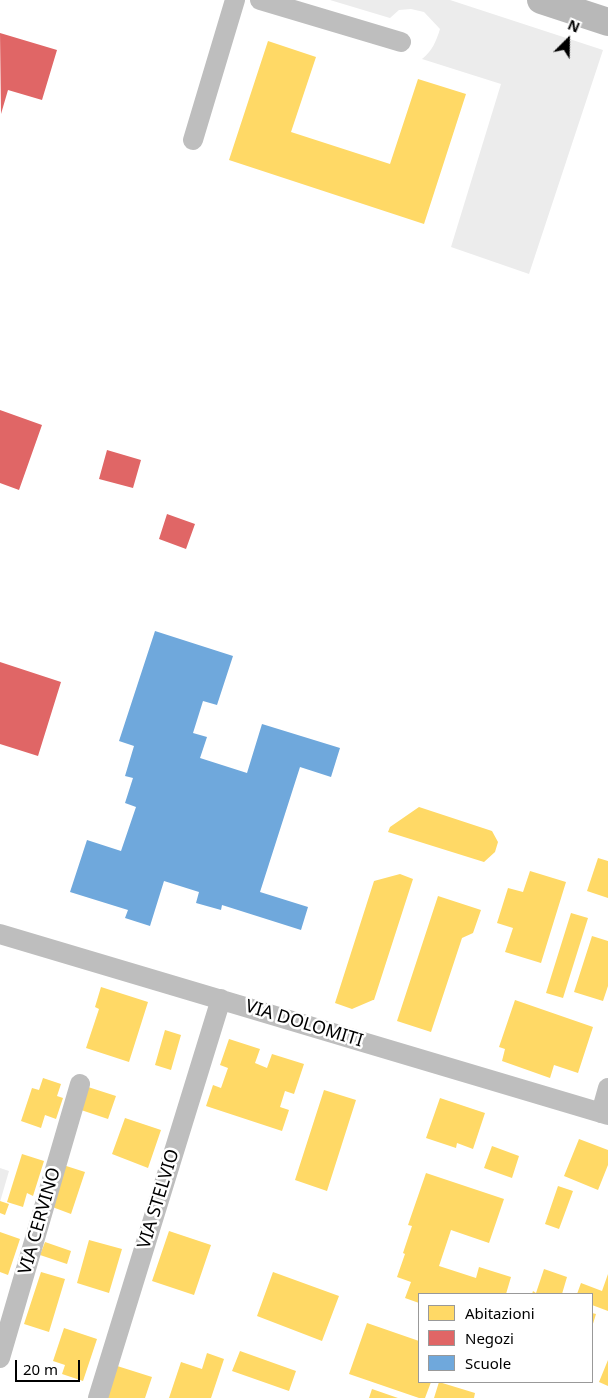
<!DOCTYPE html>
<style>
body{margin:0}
#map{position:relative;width:608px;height:1398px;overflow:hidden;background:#fff;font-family:"Noto Sans",sans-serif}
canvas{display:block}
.legend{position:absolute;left:418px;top:1293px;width:175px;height:90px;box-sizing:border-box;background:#fff;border:1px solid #999;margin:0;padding:6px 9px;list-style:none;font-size:15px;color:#000}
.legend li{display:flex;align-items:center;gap:10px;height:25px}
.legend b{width:25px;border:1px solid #999}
.north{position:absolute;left:543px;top:15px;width:50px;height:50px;-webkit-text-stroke:4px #fff;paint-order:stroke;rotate:23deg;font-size:14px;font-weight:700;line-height:20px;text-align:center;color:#000}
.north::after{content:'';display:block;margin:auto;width:18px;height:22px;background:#000;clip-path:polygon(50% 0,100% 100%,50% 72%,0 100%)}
.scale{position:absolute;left:15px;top:1360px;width:65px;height:22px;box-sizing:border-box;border:2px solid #000;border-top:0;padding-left:6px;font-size:15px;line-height:18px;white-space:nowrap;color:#000;-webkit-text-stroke:4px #fff;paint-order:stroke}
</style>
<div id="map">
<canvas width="608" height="1398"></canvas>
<ul class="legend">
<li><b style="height:14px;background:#ffd966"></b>Abitazioni</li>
<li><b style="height:14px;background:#e06666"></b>Negozi</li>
<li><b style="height:14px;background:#6fa8dc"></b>Scuole</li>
</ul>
<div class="north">N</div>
<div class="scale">20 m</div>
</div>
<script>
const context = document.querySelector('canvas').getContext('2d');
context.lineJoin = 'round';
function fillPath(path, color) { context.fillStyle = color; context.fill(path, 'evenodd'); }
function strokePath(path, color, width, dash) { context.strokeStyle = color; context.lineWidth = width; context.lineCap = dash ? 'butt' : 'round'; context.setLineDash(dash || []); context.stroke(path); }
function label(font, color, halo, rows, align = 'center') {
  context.font = font + ' "Noto Sans",sans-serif'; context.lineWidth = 5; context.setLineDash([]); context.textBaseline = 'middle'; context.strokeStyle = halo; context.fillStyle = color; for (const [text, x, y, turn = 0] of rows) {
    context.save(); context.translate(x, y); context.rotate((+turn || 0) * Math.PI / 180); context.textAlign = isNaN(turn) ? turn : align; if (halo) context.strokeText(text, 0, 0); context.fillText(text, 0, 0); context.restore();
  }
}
fillPath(new Path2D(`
 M330,0H450L603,50L529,274L451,247L501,84L422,59C432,51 436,42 440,29L424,12L411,9L399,10L390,18Z
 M0,1168L9,1171L0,1202Z`), '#ececec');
fillPath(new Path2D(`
 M268,41L316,57L291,132L390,164L418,79L466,94L424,224L229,160Z
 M419,807L492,831L498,842L495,852L484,862L388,832L390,827Z
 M598,858L608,861V898L587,891Z
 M530,871L566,882L541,963L505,952L513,928L497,923L508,888L523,892Z
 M400,874L413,879L374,1000H373L352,1009L335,1003L374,881Z
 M438,896L481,910L473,933L462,938L431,1032L397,1021Z
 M571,913L588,918L563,998L546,993Z
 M592,936L608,941V986L603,1001L574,992Z
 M101,987L148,1002L129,1062L86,1048L99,1009L95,1007Z
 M515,1000L593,1027L578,1073L554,1065L550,1078L502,1061L505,1049L499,1047Z
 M165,1030L181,1035L171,1070L155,1065Z
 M229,1039L260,1049L255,1063L267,1068L272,1054L304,1064L294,1094L285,1091L280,1107L289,1110L282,1131L206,1106L213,1085L221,1088L228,1068L220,1065Z
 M43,1078L61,1084L57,1096L63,1098L56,1119L45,1115L41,1128L21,1121L32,1088L39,1090Z
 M88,1087L116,1096L108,1119L81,1110Z
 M324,1090L356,1100L327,1191L295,1180Z
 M440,1098L485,1113L473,1149L457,1143L456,1148L426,1138Z
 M125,1118L161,1130L148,1168L112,1154Z
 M579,1139L608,1150V1165L598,1190L564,1176Z
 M492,1146L519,1156L512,1178L484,1168Z
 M22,1154L44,1161L33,1196L27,1193L23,1207L7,1202Z
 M60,1164L85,1172L71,1214L47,1205Z
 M426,1173L504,1199L489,1243L451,1230L439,1266L476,1278L479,1267L511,1277L506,1294H419V1303L405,1298L411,1282L397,1277L405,1254L403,1253L412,1226L408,1225Z
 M558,1186L573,1191L559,1229L545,1224Z
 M0,1201L9,1204L5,1215L0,1213Z
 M169,1231L211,1245L194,1295L152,1281Z
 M0,1232L20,1239L8,1275L0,1272Z
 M89,1240L122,1249L109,1293L77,1283Z
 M45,1242L71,1251L67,1264L40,1255Z
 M544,1269L567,1277L562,1294H532L533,1291L536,1293Z
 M41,1272L65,1279L49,1332L24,1324Z
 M273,1272L339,1296L322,1341L257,1316Z
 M608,1274V1311L592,1305V1294H577L581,1283L602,1291Z
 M592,1313L596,1314L592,1327Z
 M367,1323L419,1341V1382H431L425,1398H419L349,1374Z
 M64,1328L97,1339L83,1381L62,1374L65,1365L53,1361Z
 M240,1351L296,1371L289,1391L232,1371Z
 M207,1353L224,1359L211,1398H169L181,1362L202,1369Z
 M608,1360V1386L599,1382Z
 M114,1365L152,1377L145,1398H105Z
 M439,1382L475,1393L474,1398H434Z
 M372,1389L398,1398H369Z`), '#ffd966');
fillPath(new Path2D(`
 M0,33L57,50L42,100L8,90L1,114Z
 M0,410L42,425L19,490L0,483Z
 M107,450L141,460L133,488L99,479Z
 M167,514L195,524L186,549L159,539Z
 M0,662L61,682L38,756L0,744Z`), '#e06666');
fillPath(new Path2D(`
 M155,631L233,656L217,705L203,701L193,733L207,737L200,758L247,773L262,724L340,748L331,777L300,767L260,892L308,907L301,930L222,905L221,910L196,903L199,892L164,881L150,926L125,918L128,910L70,892L87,840L121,851L136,807L125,803L133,778L125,776L134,746L119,741Z`), '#6fa8dc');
strokePath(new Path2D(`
 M260,0L401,42
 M193,140L235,0
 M0,934L608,1115
 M601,1113L608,1088
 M0,1358L80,1084
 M98,1398L221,999`), '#bebebe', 20);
strokePath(new Path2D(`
 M541,0L608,22`), '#b8b8b8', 28);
label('18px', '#000', '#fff', [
 ["VIA DOLOMITI",304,1024,17],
 ["VIA STELVIO",159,1199,-73],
 ["VIA CERVINO",40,1221,-74]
]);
</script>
